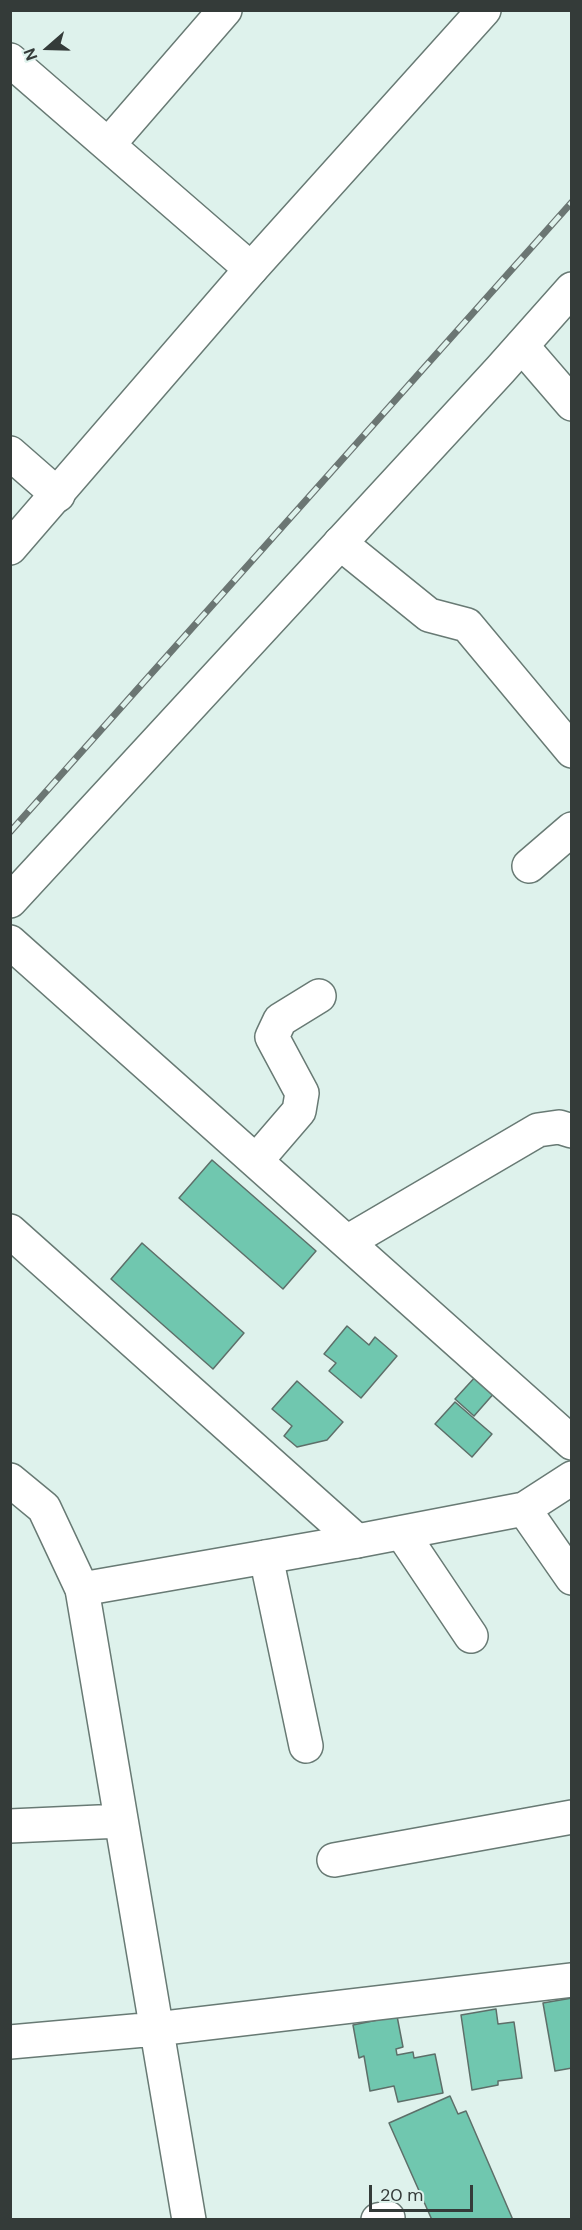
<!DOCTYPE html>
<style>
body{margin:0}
#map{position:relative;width:582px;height:2230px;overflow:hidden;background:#def2ec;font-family:"DM Sans",sans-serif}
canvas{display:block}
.frame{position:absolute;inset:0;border:12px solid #343b39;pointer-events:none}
.north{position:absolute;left:18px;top:18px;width:60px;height:60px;-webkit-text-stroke:4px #def2ec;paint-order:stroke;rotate:250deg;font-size:16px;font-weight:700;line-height:24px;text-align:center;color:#343b39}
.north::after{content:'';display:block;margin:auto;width:21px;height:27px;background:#343b39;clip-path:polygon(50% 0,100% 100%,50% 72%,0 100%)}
.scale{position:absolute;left:369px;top:2185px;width:104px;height:27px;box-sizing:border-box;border:3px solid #343b39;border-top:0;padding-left:8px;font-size:18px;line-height:21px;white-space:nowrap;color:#343b39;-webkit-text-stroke:4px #def2ec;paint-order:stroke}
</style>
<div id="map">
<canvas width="582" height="2230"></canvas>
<div class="frame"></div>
<div class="north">N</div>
<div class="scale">20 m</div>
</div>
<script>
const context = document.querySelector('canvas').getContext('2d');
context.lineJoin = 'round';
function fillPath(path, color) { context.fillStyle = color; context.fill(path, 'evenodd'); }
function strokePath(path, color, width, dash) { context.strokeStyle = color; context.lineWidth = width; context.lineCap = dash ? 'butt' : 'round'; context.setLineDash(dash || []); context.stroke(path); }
const building = new Path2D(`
 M212,1160L316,1251L283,1289L179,1198Z
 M142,1243L244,1333L213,1369L111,1279Z
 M347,1326L369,1345L375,1337L397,1356L361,1398L329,1371L336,1363L324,1354Z
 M477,1375L496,1391L474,1416L455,1399Z
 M297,1381L343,1422L327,1440L297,1447L284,1436L292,1426L272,1409Z
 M455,1402L492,1434L472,1457L435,1424Z
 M572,1998V2068L555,2071L543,2003Z
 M496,2009L498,2024L514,2022L522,2078L498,2081V2085L472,2090L461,2015Z
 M397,2016L403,2047L396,2049L397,2055L413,2052L414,2058L435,2054L443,2093L398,2102L394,2086L370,2091L364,2056L359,2058L353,2025Z
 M450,2096L458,2114L466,2111L513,2220H432L389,2123Z`);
fillPath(building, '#70c7af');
strokePath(building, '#5d6f69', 1.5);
const minor = new Path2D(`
 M10,60L251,269
 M108,145L225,10
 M522,346L572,404
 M10,453L58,495
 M340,543L429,615L467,625L572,751
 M529,866L572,829
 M10,942L572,1443
 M256,1161L299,1111L302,1093L272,1037L280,1020L319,996
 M10,1231L357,1541
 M347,1242L538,1130L559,1127L572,1131
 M10,1480L44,1508L82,1589L189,2220
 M524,1509L572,1578
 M402,1533L471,1636
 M266,1557L306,1746
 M10,1826L121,1821
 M334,1860L572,1817
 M10,2042L156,2029L572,1980
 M378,2220L388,2218`);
const tertiary = new Path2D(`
 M10,548L251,269L484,10
 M10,901L500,370L572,289
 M82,1589L357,1541L524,1509L572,1478`);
strokePath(minor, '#687a74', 36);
strokePath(tertiary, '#687a74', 36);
strokePath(minor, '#fff', 33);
strokePath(tertiary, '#fff', 33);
const rail = new Path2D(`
 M10,832L572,202`);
strokePath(rail, '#6b7673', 7);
strokePath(rail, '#def2ec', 4.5, [14]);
</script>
